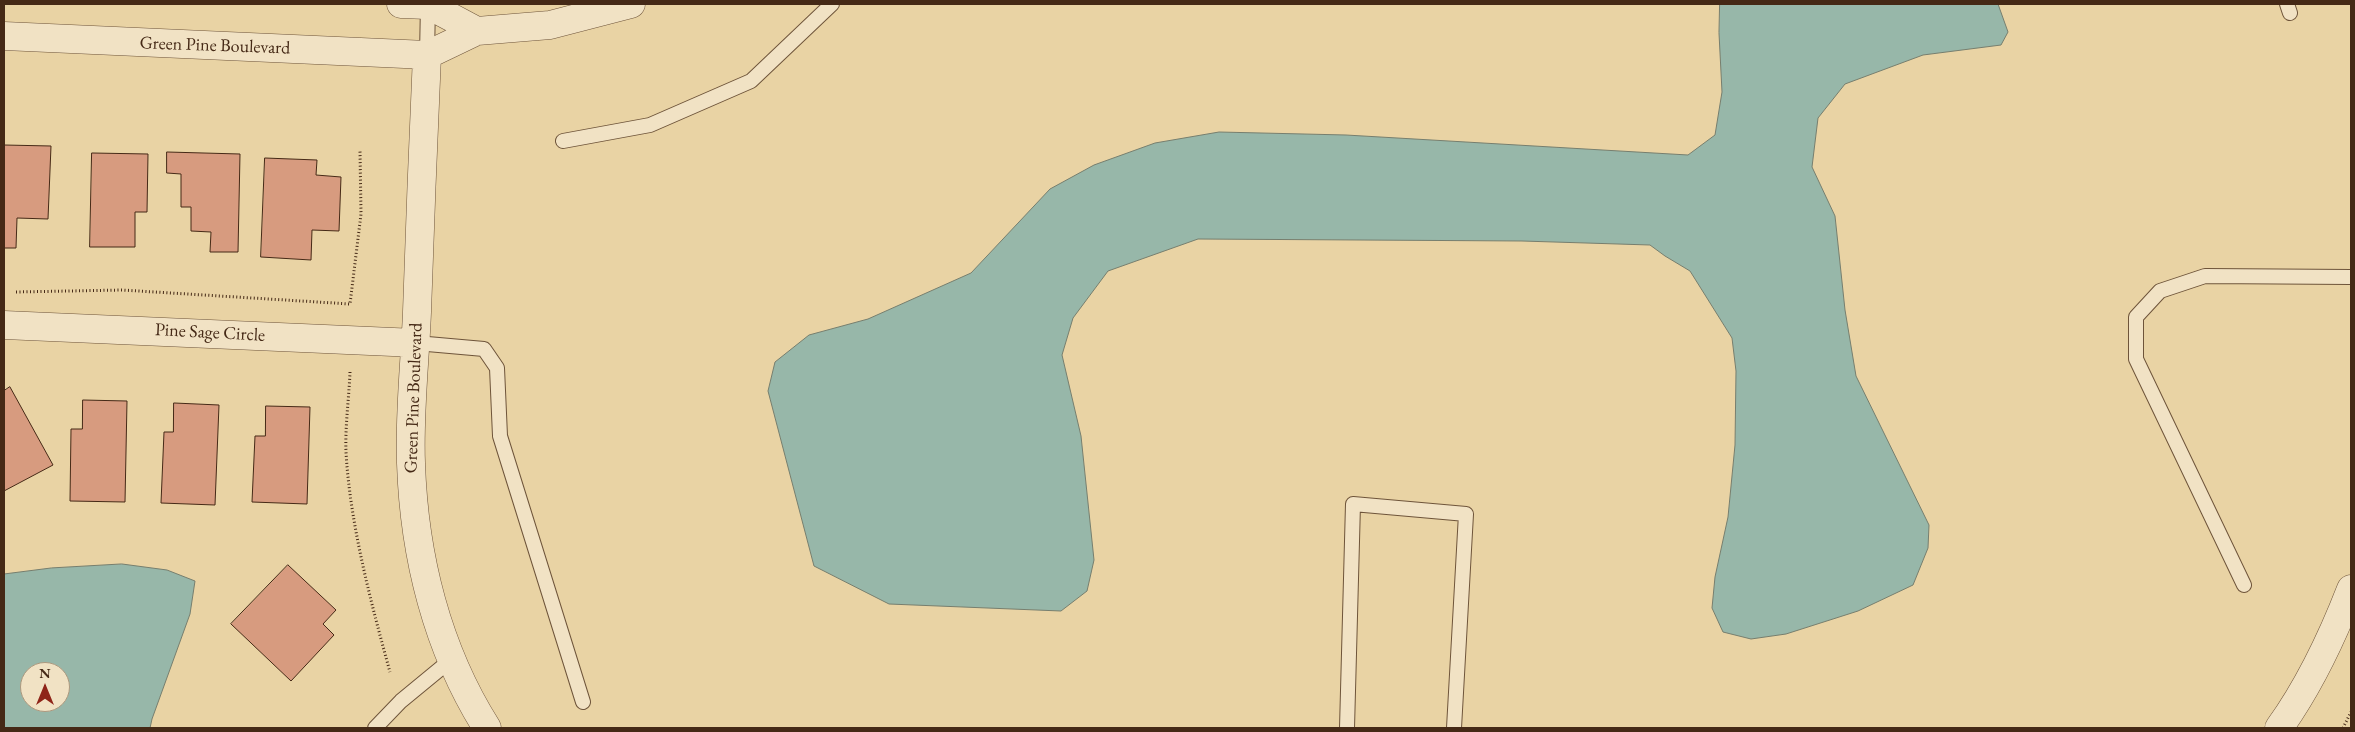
<!DOCTYPE html>
<style>
body{margin:0}
#map{position:relative;width:2355px;height:732px;overflow:hidden;background:#e9d3a4;font-family:"EB Garamond",serif}
canvas{display:block}
.frame{position:absolute;inset:0;border:5px solid #452916;pointer-events:none}
.north{position:absolute;left:20px;top:662px;width:50px;height:50px;box-sizing:border-box;background:#f1e2c4;border:1px solid #ac987e;border-radius:50%;rotate:0deg;font-size:14px;font-weight:700;line-height:20px;text-align:center;color:#452916}
.north::after{content:'';display:block;margin:auto;width:18px;height:22px;background:#8f2418;clip-path:polygon(50% 0,100% 100%,50% 72%,0 100%)}
</style>
<div id="map">
<canvas width="2355" height="732"></canvas>
<div class="frame"></div>
<div class="north">N</div>
</div>
<script>
const context = document.querySelector('canvas').getContext('2d');
context.lineJoin = 'round';
function fillPath(path, color) { context.fillStyle = color; context.fill(path, 'evenodd'); }
function strokePath(path, color, width, dash) { context.strokeStyle = color; context.lineWidth = width; context.lineCap = dash ? 'butt' : 'round'; context.setLineDash(dash || []); context.stroke(path); }
function label(font, color, halo, rows, align = 'center') {
  context.font = font + ' "EB Garamond",serif'; context.lineWidth = 5; context.setLineDash([]); context.textBaseline = 'middle'; context.strokeStyle = halo; context.fillStyle = color; for (const [text, x, y, turn = 0] of rows) {
    context.save(); context.translate(x, y); context.rotate((+turn || 0) * Math.PI / 180); context.textAlign = isNaN(turn) ? turn : align; if (halo) context.strokeText(text, 0, 0); context.fillText(text, 0, 0); context.restore();
  }
}
const water = new Path2D(`
 M1720,4H1998L2008,32L2001,45L1923,55L1845,84L1818,118L1812,167L1835,216L1845,310L1856,376L1929,525L1928,548L1913,585L1858,611L1786,634L1751,639L1723,632L1712,608L1715,577L1728,517L1735,445L1736,371L1732,338L1690,271L1665,256L1650,245L1522,241L1198,239L1108,271L1073,318L1062,355L1081,436L1094,560L1087,591L1061,611L889,604L814,566L768,391L775,362L809,335L868,319L971,273L1050,189L1094,165L1155,143L1219,132L1346,135L1688,155L1715,135L1722,92L1719,33Z
 M122,564L167,570L195,581L190,614L152,719L150,728H4V574L51,568ZM30,672H60V702H30Z`);
fillPath(water, '#97b7a9');
strokePath(water, '#767e6e', 1);
const building = new Path2D(`
 M4,145L51,146L48,219L17,218L16,248H4Z
 M167,152L240,154L238,252H210L211,232L191,231V207H181V174L167,173Z
 M92,153L148,154L147,212H135V247H90Z
 M265,158L317,160L316,175L341,177L339,231L312,230L311,260L261,257Z
 M10,387L53,465L4,491V391Z
 M83,400L127,401L125,502L70,501L71,429H82Z
 M174,403L219,405L215,505L161,503L164,432H173Z
 M266,406L310,407L307,504L252,502L255,436H265Z
 M288,565L336,610L323,624L334,635L291,681L231,624Z`);
fillPath(building, '#d79b7f');
strokePath(building, '#452916', 1);
const lane = new Path2D(`
 M2287,4L2290,13
 M427,55L428,4
 M563,141L650,125L751,81L832,4
 M416,343L484,349L497,368L500,436L583,702
 M2244,585L2136,359V317L2160,291L2205,276L2351,277
 M375,728L401,701L452,659
 M1347,728L1353,504L1466,514L1454,728`);
const street = new Path2D(`
 M401,4L428,5L477,31
 M4,36L427,55L477,31L550,25L631,4
 M427,55C423,141 420,226 417,312C415,362 409,413 411,463C414,556 437,649 487,728
 M4,325L416,343
 M2279,728C2310,685 2332,638 2351,589`);
strokePath(lane, '#6e543a', 16);
strokePath(street, '#6e543a', 29);
strokePath(new Path2D(`
 M16,292L122,290L350,304L361,214L360,151
 M350,372C349,398 345,426 346,452C350,524 371,603 390,672
 M2343,728L2351,712`), '#452916', 3, [1, 2.5]);
strokePath(lane, '#f1e2c4', 14);
strokePath(street, '#f1e2c4', 28);
label('18px', '#452916', '#f1e2c4', [
 ["Green Pine Boulevard",215,46,2],
 ["Pine Sage Circle",210,333,3],
 ["Green Pine Boulevard",414,398,-88]
]);
</script>
